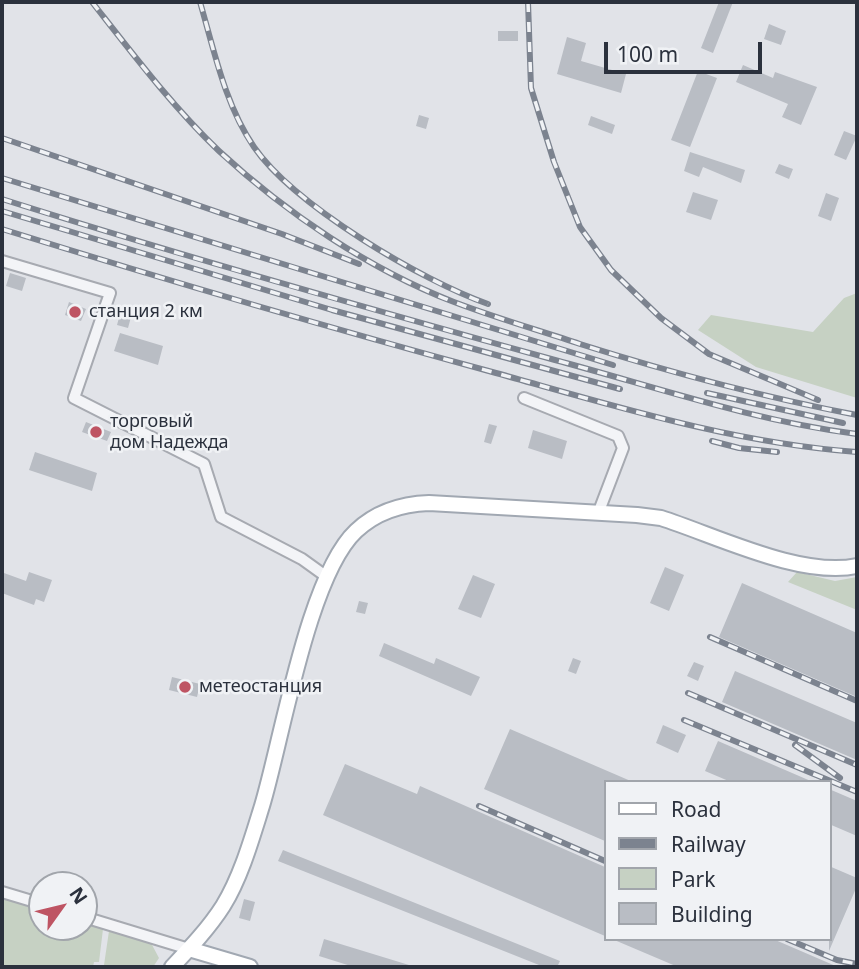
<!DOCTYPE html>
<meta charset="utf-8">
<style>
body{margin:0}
#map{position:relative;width:859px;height:969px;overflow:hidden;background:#e1e3e8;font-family:"Noto Sans",sans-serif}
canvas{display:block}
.frame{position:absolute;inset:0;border:4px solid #2b313d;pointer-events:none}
.legend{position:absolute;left:604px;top:780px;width:228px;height:161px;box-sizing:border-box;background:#f0f2f5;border:2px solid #a1a5ab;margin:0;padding:9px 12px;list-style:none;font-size:21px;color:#2b313d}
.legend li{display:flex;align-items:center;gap:14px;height:35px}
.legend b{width:35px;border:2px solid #a1a5ab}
.north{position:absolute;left:28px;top:871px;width:70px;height:70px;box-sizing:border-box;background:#f0f2f5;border:2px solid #a1a5ab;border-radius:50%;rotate:56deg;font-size:19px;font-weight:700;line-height:28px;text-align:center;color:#2b313d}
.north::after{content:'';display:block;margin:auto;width:24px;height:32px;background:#be5463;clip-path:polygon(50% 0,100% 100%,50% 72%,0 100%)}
.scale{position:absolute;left:604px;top:42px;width:158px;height:32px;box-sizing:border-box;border:4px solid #2b313d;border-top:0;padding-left:9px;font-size:21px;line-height:24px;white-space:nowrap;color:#2b313d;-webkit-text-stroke:5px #f0f2f5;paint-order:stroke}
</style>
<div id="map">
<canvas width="859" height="969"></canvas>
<div class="frame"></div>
<ul class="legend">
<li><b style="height:9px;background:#fff"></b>Road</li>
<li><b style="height:9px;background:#7c838f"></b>Railway</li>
<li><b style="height:19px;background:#c6d1c3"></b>Park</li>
<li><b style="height:19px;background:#b9bdc4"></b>Building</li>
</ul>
<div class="north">N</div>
<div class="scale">100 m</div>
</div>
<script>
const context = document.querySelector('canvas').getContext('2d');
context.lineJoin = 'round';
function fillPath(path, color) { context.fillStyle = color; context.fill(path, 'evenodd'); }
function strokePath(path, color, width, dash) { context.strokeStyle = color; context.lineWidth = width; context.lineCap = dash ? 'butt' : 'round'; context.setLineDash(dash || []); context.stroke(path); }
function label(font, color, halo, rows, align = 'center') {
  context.font = font + ' "Noto Sans",sans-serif'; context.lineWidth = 5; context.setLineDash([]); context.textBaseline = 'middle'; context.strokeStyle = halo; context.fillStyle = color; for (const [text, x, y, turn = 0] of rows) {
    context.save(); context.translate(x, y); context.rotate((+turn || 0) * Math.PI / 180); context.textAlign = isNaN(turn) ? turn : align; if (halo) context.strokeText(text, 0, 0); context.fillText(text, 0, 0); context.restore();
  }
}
fillPath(new Path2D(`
 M857,293V398L756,367L698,330L711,315L813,332L844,298Z
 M797,572L835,581L857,577V610L788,582Z
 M2,898L42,911V927H84V923L103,929L99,962H94L93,967H2Z
 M109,931L151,943L159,958L153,967L104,965Z`), '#c6d1c3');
fillPath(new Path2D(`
 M719,2H733L713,53L701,48Z
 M769,24L786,31L781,45L764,39Z
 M498,31H518V41H498Z
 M567,37L586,43L581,61L626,74L621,93L557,74Z
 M743,65L773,78L775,72L817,87L801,125L782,117L788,104L736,82Z
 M698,71L717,78L690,147L671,140Z
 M419,115L429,118L426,129L416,126Z
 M591,116L615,125L612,134L588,125Z
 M844,131L857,136L846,160L834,155Z
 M690,152L745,170L741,183L703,167L699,177L684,171Z
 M779,164L793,169L789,179L775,173Z
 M693,192L718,200L711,220L686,212Z
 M826,193L839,198L831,221L818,216Z
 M10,273L26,278L22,291L6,286Z
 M69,302L86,309L81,321L65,315Z
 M120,314L131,317L128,328L117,325Z
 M120,333L163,346L158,365L114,351Z
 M86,422L111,432L107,441L82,432Z
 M489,424L497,426L491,444L484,442Z
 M533,430L567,441L562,459L528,448Z
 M35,452L97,473L92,491L29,470Z
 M665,567L684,575L669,611L650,603Z
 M29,572L52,580L44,602L36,599L34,605L2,593L4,573L26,581Z
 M473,575L495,584L481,618L458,609Z
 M742,583L857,633V697L719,637Z
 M359,601L368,603L365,614L356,612Z
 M384,643L434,664L436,658L480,677L471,696L379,656Z
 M573,658L581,661L576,674L568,671Z
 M694,662L704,666L698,681L687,676Z
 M735,671L857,723V760L722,702Z
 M172,677L200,684L197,697L169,690Z
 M663,725L686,735L678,753L656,743Z
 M510,729L633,782H605V841L484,789Z
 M718,741L813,782H731L705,771Z
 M345,764L417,794L420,786L605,867V936L323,815Z
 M829,789L857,801V836L829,824Z
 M283,850L560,961L557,967H544L278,861Z
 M829,866L857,878V886L829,951Z
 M244,899L255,902L250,921L239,918Z
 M324,939L409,965V967H354L319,956Z
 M612,939H773L838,967H678Z`), '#b9bdc4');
const minor = new Path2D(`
 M2,261L110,293L74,398L204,464L221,517L302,559L327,577
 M524,398L618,436L623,448L599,511
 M2,892L42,904
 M84,917L189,949`);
const major = new Path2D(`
 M189,949L250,967
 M172,967C190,948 209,928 223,906C241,877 252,838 262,806C282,740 308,576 356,531C376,512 402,504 429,503L637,515L661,518C717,536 801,578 857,566`);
strokePath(minor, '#a7aab1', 14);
strokePath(major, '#a1a8b2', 18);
strokePath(minor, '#f3f4f7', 10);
strokePath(major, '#fff', 14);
const rail = new Path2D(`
 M92,2C132,53 172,106 219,151C285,212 370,270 454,302C496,318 538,330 580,344C672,373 763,397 857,415
 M200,2C214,50 225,105 254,147C294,205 422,281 488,304
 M528,2L531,88L554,162L580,227L611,270L661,318L709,354L818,400
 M2,138L282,234L359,264
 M2,178L613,365
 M2,199C185,257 370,309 555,360C656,387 754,421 857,434
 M2,211L332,310L620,389
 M2,229C166,280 330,328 496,373C615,406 733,443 857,452
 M707,393L843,423
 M712,441L739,448L777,452
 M710,637L857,701
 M688,693L857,765
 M684,720L857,792
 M795,745L840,778
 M479,806L605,861
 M787,939L837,960L857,964`);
strokePath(rail, '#7c838f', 6);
strokePath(rail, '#f0f2f5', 3.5, [10]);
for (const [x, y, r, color] of [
 [75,312,7,"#be5463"],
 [96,432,7,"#be5463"],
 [185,687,7,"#be5463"]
]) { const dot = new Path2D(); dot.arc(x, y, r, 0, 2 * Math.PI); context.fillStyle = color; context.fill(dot); strokePath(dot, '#f0f2f5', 2.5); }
label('18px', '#2b313d', '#f0f2f5', [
 ["станция 2 км",89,312],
 ["торговый",110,422],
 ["дом Надежда",110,443],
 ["метеостанция",199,687]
], 'left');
</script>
